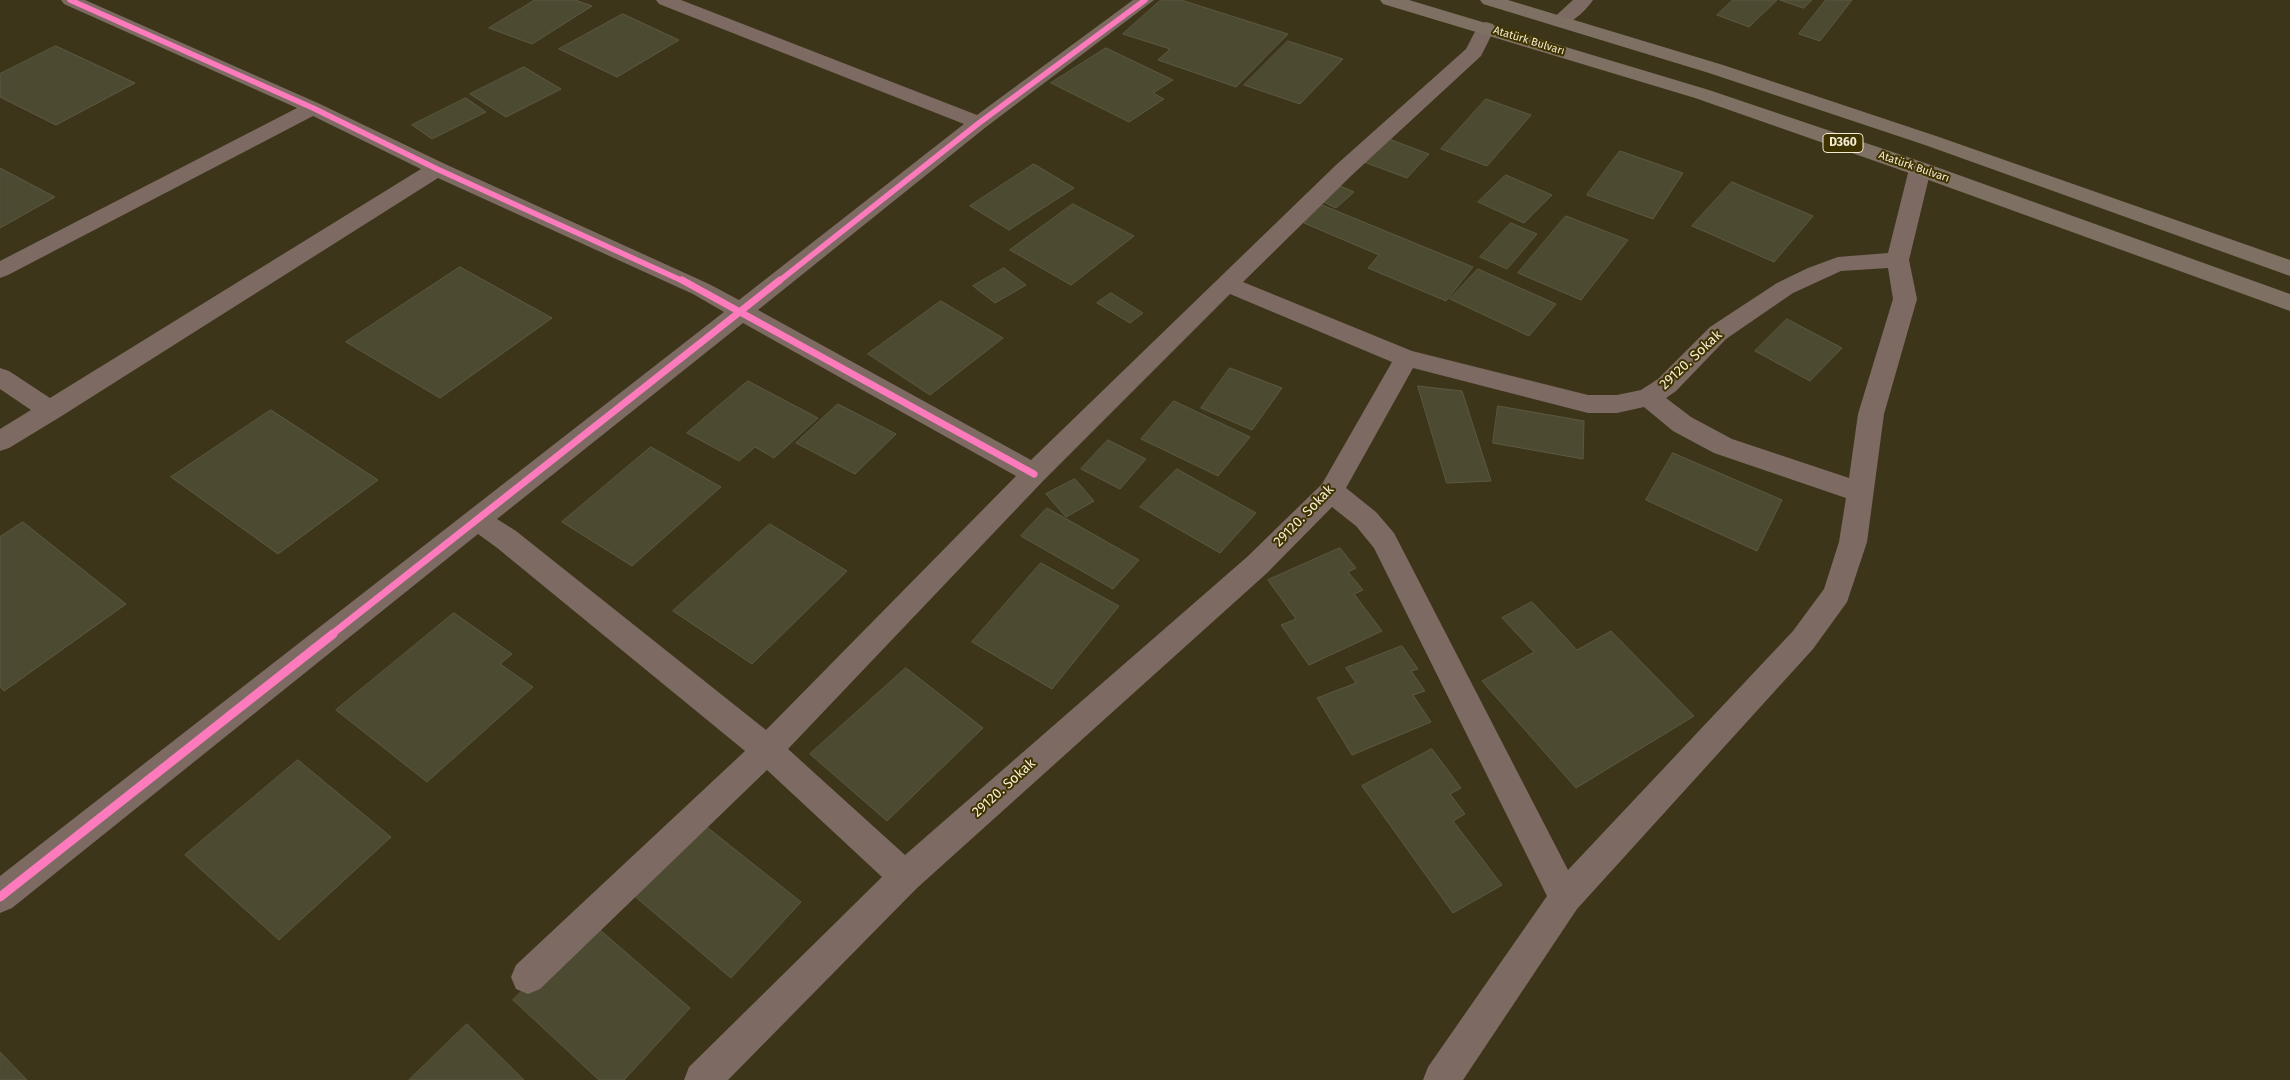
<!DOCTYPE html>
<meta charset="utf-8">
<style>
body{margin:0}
canvas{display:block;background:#3c3519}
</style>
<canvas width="2290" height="1080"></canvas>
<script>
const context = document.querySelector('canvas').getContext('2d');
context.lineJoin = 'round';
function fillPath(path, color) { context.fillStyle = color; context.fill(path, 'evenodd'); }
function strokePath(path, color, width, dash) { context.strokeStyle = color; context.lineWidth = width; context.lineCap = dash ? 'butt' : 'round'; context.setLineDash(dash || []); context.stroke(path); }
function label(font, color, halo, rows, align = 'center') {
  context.font = font + ' "Fira Sans",sans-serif'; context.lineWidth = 4; context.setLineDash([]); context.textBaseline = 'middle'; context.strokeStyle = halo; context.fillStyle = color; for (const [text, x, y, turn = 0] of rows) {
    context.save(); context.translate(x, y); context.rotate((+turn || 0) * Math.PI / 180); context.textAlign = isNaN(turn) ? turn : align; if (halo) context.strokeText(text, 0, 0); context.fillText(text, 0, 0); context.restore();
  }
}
const building = new Path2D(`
 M535,0H575L592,6L532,44L489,28Z
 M1161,0H1181L1288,34L1236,87L1158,60L1170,49L1123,34Z
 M1733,0H1777L1749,27L1717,15Z
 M1780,0H1812L1804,8Z
 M1826,0H1852L1820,41L1799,34Z
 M623,14L679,40L617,77L559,49Z
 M1288,41L1343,59L1300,104L1244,85Z
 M56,46L135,83L56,125L0,97V74Z
 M1106,48L1173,80L1153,93L1164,99L1129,122L1051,83Z
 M524,67L561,89L506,117L470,94Z
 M466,98L486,112L432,139L412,125Z
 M1486,99L1531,115L1487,166L1441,149Z
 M1386,138L1429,154L1407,178L1364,162Z
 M1620,151L1683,173L1653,219L1587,195Z
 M1034,164L1074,188L1009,230L970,206Z
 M0,168L55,197L0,228Z
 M1506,175L1552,195L1524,223L1478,202Z
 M1732,182L1813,216L1774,262L1692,226Z
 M1336,184L1354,192L1336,208L1319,200Z
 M1073,204L1134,236L1071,285L1010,250Z
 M1322,205L1473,267L1446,301L1368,268L1379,255L1304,223Z
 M1566,216L1628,240L1581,300L1518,273Z
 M1511,223L1537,234L1507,269L1480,257Z
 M460,267L552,318L440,398L346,342Z
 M1004,268L1026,285L995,303L973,286Z
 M1478,269L1556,304L1529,336L1450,299Z
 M1111,293L1143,313L1130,323L1097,303Z
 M941,301L1003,338L930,395L868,354Z
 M1787,319L1842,348L1810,381L1755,351Z
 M1230,368L1282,388L1252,430L1201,408Z
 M748,381L818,418L774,458L755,447L739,461L687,433Z
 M1418,386L1462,391L1491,481L1447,483Z
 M1174,401L1250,437L1218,476L1141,439Z
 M838,404L896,434L855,474L796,443Z
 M1498,406L1584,421L1583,459L1493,443Z
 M271,410L378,480L278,554L171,477Z
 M1108,440L1146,459L1120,489L1081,469Z
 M651,447L721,487L632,566L562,522Z
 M1673,453L1782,500L1757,551L1646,500Z
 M1177,469L1256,513L1220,553L1140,507Z
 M1075,479L1094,501L1066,517L1046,494Z
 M1047,508L1139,560L1113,589L1021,536Z
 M23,522L126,604L4,691L0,687V537Z
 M770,524L847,571L752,664L673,611Z
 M1340,548L1356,568L1348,572L1363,590L1354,594L1382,631L1309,665L1281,625L1296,619L1268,580Z
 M1041,563L1119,606L1052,689L972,642Z
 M1532,602L1577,650L1611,631L1694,716L1576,788L1482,681L1534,652L1502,618Z
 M454,613L512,654L500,664L533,687L427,782L336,710Z
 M1402,646L1418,669L1411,671L1425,691L1413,695L1431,722L1352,755L1317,698L1356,683L1346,668Z
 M906,668L983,728L887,821L810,754Z
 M1432,749L1461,788L1450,794L1465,814L1453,821L1502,885L1453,913L1362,786Z
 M298,760L391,837L279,940L185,855Z
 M703,824L801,902L731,978L632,894Z
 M592,923L690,1008L624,1080H599L513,1000Z
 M467,1024L524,1080H409Z
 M0,1052L27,1080H0Z`);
fillPath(building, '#4d4a32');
strokePath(building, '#5b5943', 1);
fillPath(new Path2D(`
 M61,0H85L320,104L445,164L709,284L739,300L964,124L659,4L656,0H681L977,115L1133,0H1154L986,127L758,310L1031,460L1336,165L1466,49L1479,24L1486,22L1493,24L1495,28L1481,56L1352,175L1243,282L1412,351L1588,395H1617L1641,390L1658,379L1710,327L1777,283L1808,268L1838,257L1888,253L1909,169L1912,164L1920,163L1928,164L1931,169L1909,260L1917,299L1884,414L1867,542L1847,602L1813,649L1577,909L1463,1080H1423L1428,1067L1547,896L1374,548L1356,526L1332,507L1267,573L917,888L728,1080H684L689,1067L882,877L767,770L540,989L528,994L516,989L511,977L516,965L745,751L496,547L478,534L12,908L0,913V876L724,312L693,294L438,178L60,417L9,448L0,451V429L31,410L0,389V368L9,371L50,398L421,169L313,116L8,275L0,278V261L297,108L64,4ZM1888,268L1893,299L1858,414L1849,478L1732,439L1691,417L1666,398L1676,391L1726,339L1793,293L1841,271ZM1230,294L1392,362L1322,484L1247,557L905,855L788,749L1043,481ZM743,323L1016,476L766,730L516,531L497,519ZM1413,368L1588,413H1617L1644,407L1673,431L1714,453L1846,498L1839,542L1824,589L1793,631L1568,870L1394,533L1376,512L1346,488Z
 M1573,0H1593C1585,12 1567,29 1552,25L1550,21Z`), '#7d6b63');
fillPath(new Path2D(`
 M1380,0H1409L1709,90L1928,164L2290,294V311L1912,174L1695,98L1383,4Z
 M1480,0H1508L1723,65L1939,137L2290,260V276L1925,145L1709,73L1483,4Z`), '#7e7062');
strokePath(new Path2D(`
 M70,0L313,108L437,169L685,282
 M778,282L979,123L1145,0`), '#fd7abc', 5.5);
strokePath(new Path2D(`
 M682,280L1034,474
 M331,635L780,280`), '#fd7abc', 7);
strokePath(new Path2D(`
 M0,897L333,634`), '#fd7abc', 9);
label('11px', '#f3ecd3', '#3f3300', [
 ["Atatürk Bulvarı",1529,41,17],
 ["Atatürk Bulvarı",1914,167,19]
]);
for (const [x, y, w] of [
 [1843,143,40]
]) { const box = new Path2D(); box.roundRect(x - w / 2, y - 9.5, w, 19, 4); context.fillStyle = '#3f3300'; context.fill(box); strokePath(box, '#f3ecd3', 1); }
label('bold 12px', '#f3ecd3', null, [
 ["D360",1843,143]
]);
label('14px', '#f3ecd3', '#3f3300', [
 ["29120. Sokak",1691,360,-43],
 ["29120. Sokak",1304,516,-46],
 ["29120. Sokak",1004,788,-42]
]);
</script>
